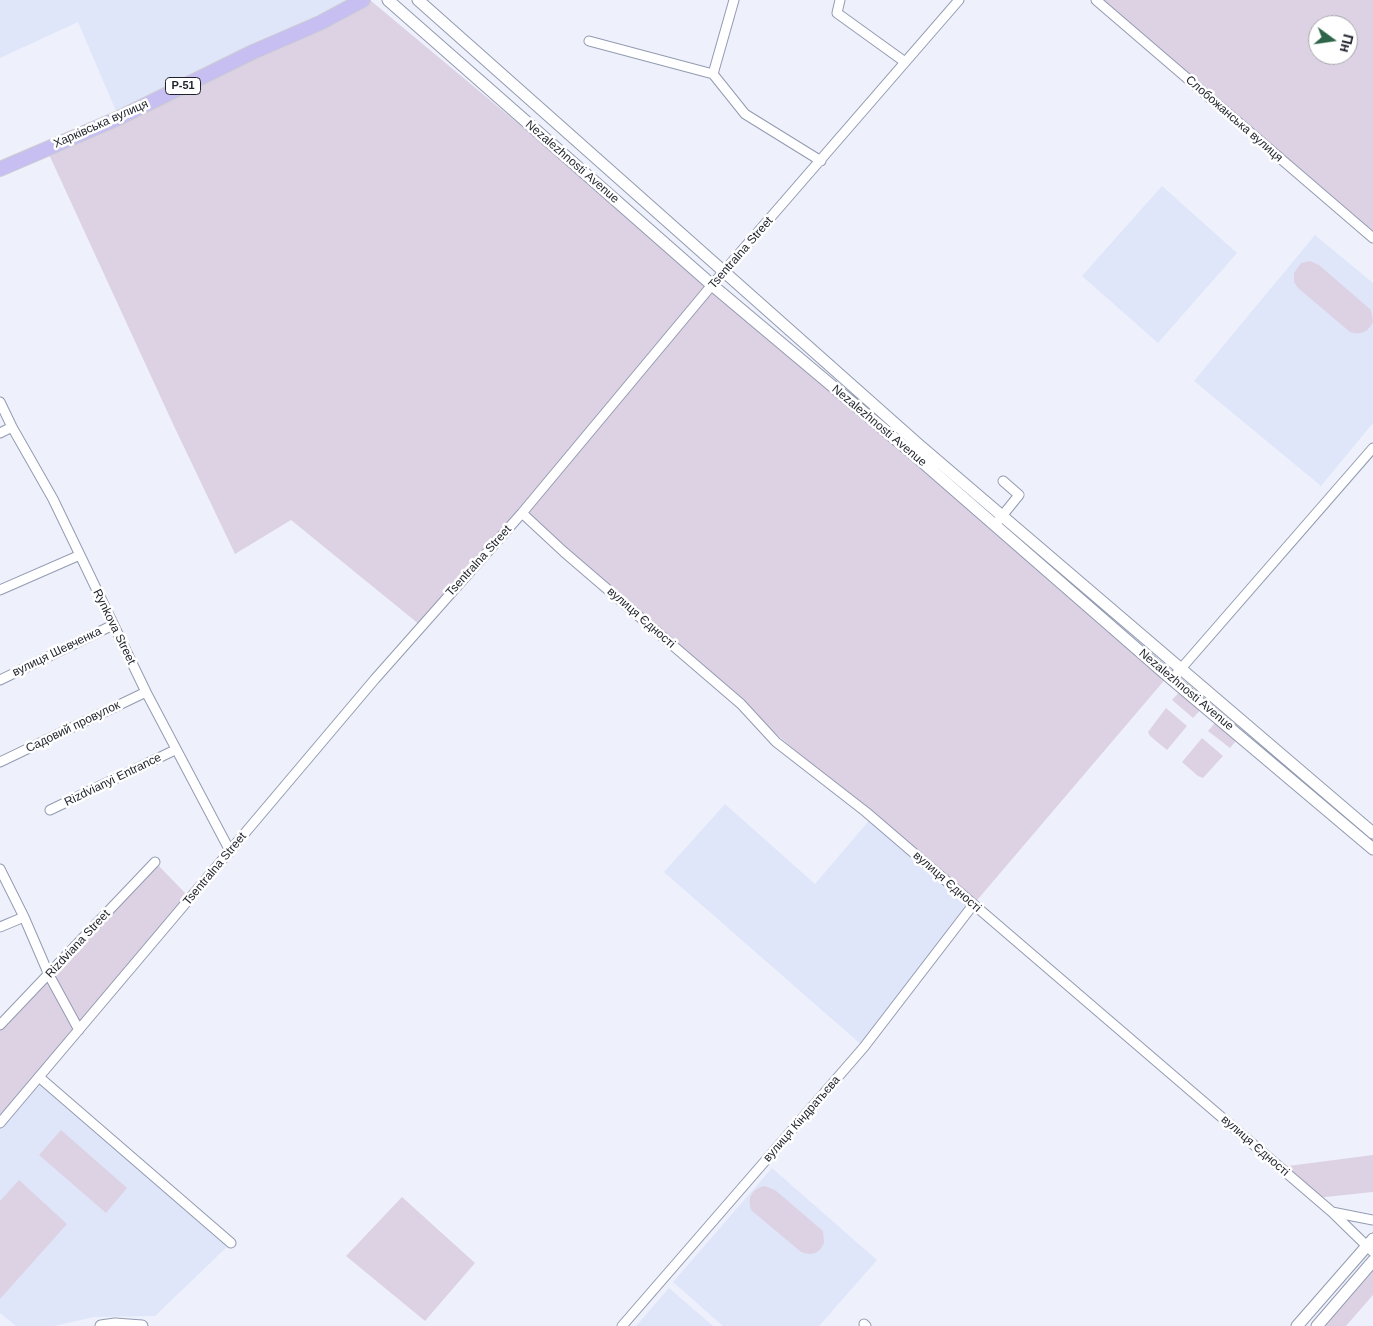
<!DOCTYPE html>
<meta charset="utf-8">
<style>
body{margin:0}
#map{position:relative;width:1373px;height:1326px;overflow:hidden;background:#eef1fb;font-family:Helvetica,sans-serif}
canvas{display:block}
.north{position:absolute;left:1308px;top:15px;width:50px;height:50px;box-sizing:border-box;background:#fff;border:1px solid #a5a7aa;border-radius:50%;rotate:104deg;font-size:14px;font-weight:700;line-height:20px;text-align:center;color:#1f222b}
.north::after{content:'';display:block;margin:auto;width:18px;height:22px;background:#2d644a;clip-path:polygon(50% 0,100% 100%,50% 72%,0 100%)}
</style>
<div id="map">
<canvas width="1373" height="1326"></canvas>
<div class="north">Пн</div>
</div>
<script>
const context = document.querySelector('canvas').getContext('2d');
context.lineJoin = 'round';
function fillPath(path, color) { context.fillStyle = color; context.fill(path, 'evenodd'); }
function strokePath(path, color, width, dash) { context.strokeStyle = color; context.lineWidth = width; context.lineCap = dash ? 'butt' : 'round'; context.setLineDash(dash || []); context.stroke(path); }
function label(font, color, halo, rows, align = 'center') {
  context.font = font + ' Helvetica,sans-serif'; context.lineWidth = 5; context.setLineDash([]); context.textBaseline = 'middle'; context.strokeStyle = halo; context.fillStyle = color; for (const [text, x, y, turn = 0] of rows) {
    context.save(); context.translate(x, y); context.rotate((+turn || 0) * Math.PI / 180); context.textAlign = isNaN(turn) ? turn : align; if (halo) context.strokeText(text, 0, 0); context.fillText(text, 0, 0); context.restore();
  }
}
fillPath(new Path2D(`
 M0,0H363L119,118L78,22L0,58Z
 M1162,186L1237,253L1158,343L1082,276Z
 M1315,235L1373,283V423L1321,486L1194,381Z
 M725,804L815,884L872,817L973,905L864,1047L664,872Z
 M39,1077L231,1243L155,1316L94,1317L54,1326H16L0,1313V1123Z
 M772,1168L877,1260L819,1326H723L673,1282Z
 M669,1288L713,1326H636Z`), '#dfe6fa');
fillPath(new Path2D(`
 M363,0H370L712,285L1168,676L973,905L522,513L420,625L291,520L235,554L173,424L46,148Z
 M1096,0H1373V238ZM1318,25H1348V55H1318Z
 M1310,261L1319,265L1371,310L1373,322C1367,333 1361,335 1350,332L1298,288L1294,282V273L1301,263Z
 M1183,688L1204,706L1193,718L1172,700Z
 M1166,708L1187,726L1167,750L1150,736L1148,732Z
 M1219,718L1240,736L1230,748L1208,731Z
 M1202,738L1223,756L1203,778L1198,776L1182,762Z
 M155,862L190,898L0,1123V1027Z
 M61,1130L127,1188L106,1213L39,1155Z
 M1373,1155V1192L1316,1198L1280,1167Z
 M19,1180L67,1224L0,1299V1201Z
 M765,1186L775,1190L823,1231L824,1243C819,1254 812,1256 801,1252L751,1210C747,1198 752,1188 765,1186Z
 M402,1197L475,1263L425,1321L346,1256Z
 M1373,1261V1295L1346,1326H1317Z`), '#ddd2e4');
const minor = new Path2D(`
 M840,0L837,13L905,62
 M1096,0L1373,238
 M589,41L713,74L745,114L821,161
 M713,74L734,0
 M0,402L12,427L53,499L146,692L230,851
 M0,433L12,427
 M522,513L564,552L741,704L776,742L866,812L1332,1212L1373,1252
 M998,521L1019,495L1003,481
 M0,590L80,555
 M1168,676L1172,679L1373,448
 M0,680L113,625
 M0,762L146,692
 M50,810L175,750
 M0,869L24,917L49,975L79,1030
 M0,927L24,917
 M0,1025L155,862
 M39,1077L231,1243
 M0,1123L375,679L522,513L712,285L959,0
 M1332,1212L1373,1220
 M864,1324L866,1326
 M622,1326L864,1047L973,905`);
const tertiary = new Path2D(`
 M388,0L712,285L912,453L1168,676L1373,849
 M418,0L918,444L1373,833
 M101,1326L115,1324L142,1326
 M1297,1326L1373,1239
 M1317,1326L1373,1261`);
const primary = new Path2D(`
 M0,169L119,118L253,52L320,23L363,0`);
strokePath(minor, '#939bb2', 11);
strokePath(tertiary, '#939bb2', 13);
strokePath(primary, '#ceced0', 16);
strokePath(minor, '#fff', 9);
strokePath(tertiary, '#fff', 11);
strokePath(primary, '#c7bef1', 14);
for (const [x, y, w] of [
 [183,86,35]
]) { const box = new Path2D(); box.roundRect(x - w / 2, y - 8.5, w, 17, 4); context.fillStyle = '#fff'; context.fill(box); strokePath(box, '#1f222b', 1); }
label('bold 11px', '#1f222b', null, [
 ["Р-51",183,86]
]);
label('12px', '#1f222b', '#fff', [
 ["Слобожанська вулиця",1234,119,41],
 ["Харківська вулиця",101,124,-24],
 ["Nezalezhnosti Avenue",572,162,41],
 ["Tsentralna Street",741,253,-49],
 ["Nezalezhnosti Avenue",879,426,40],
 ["Tsentralna Street",479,561,-48],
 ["вулиця Єдності",641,618,41],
 ["Rynkova Street",114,627,64],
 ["вулиця Шевченка",57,652,-26],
 ["Nezalezhnosti Avenue",1186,690,40],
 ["Садовий провулок",73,727,-26],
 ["Rizdvianyi Entrance",113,780,-26],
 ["Tsentralna Street",215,869,-50],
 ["вулиця Єдності",947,882,41],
 ["Rizdviana Street",78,944,-47],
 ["вулиця Кіндратьєва",802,1119,-49],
 ["вулиця Єдності",1255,1146,41]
]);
</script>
